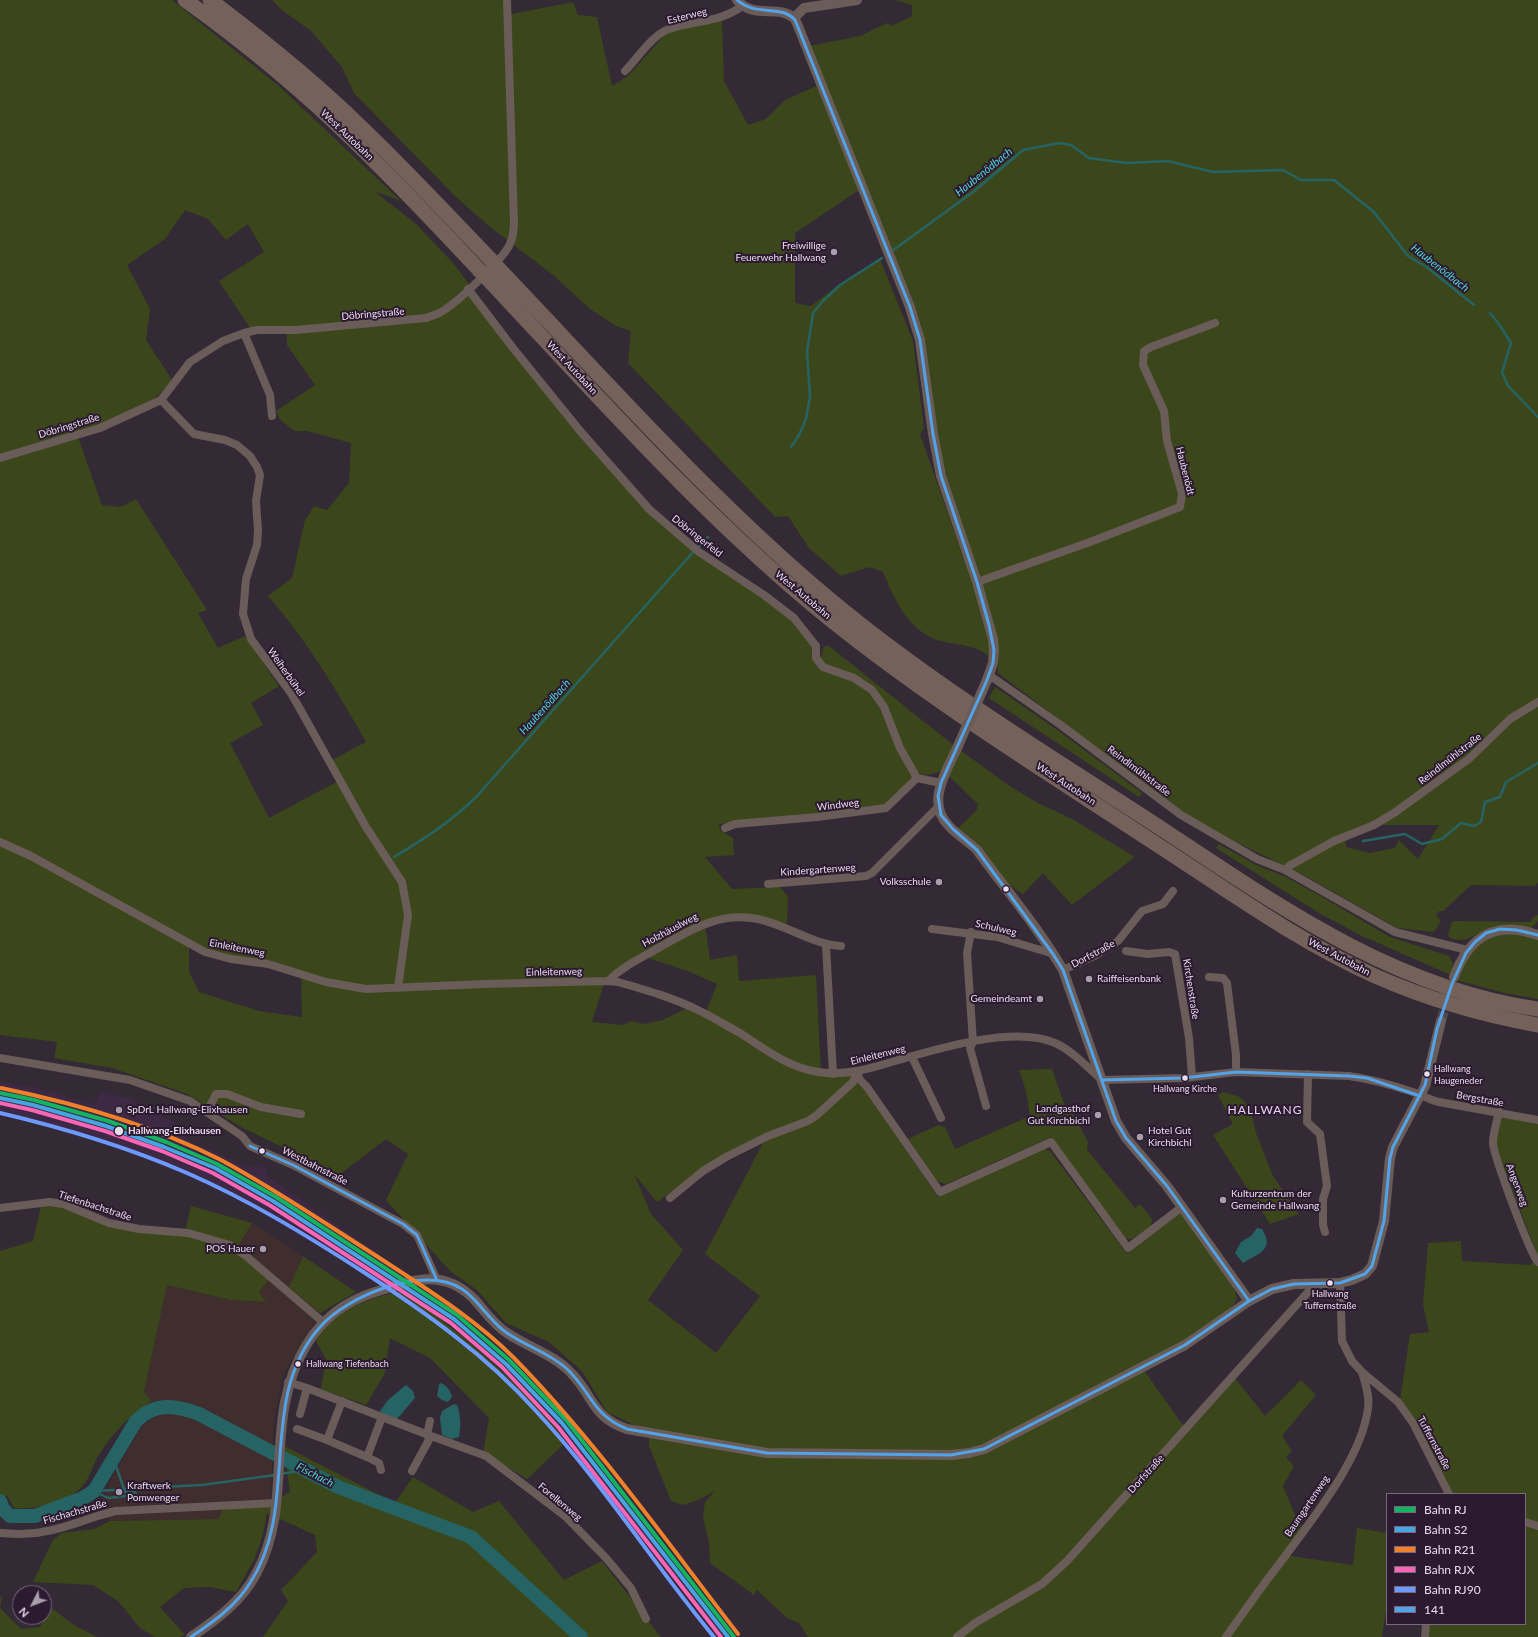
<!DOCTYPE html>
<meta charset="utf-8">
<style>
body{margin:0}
#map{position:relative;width:1538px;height:1637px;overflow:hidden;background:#332a36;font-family:Lato,sans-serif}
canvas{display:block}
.legend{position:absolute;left:1386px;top:1493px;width:140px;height:132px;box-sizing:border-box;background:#2c1a31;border:1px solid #77687c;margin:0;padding:5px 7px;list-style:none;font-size:12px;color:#e8dcec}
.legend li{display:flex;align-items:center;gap:8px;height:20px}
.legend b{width:20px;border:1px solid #77687c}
.north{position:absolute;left:12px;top:1585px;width:40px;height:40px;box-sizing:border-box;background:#2c1a31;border:1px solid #77687c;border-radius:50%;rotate:228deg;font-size:11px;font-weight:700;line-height:16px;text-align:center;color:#e8dcec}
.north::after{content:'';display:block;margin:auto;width:14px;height:18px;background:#a99eac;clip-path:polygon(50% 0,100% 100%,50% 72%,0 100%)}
</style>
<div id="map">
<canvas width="1538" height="1637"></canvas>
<ul class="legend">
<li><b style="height:5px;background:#13b361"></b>Bahn RJ</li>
<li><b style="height:5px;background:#46a4e1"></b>Bahn S2</li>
<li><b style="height:5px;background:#f0812a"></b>Bahn R21</li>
<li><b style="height:5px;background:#fa66b7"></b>Bahn RJX</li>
<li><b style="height:5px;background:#6d9aff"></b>Bahn RJ90</li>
<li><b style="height:5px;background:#53a3e8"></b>141</li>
</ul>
<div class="north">N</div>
</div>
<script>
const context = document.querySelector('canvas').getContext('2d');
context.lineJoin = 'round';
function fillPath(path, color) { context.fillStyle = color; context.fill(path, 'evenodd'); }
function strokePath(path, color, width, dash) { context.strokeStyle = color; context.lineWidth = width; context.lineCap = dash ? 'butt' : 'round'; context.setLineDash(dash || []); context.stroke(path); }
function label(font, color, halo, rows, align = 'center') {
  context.font = font + ' Lato,sans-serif'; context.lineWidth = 4; context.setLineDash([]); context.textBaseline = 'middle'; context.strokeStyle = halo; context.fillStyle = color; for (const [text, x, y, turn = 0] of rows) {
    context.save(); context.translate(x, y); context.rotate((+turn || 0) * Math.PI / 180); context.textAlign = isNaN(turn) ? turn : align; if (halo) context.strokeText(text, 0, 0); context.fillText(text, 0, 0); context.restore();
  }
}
fillPath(new Path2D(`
 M0,1083L28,1086L95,1104L101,1091L130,1099L188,1130L186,1139L247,1167L260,1164L266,1167L268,1177L393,1264L395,1270L457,1312L503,1350L541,1387L580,1432L706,1598L739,1637H719L553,1419L487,1353L455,1326L422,1302L383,1278L302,1237L250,1205L200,1181L125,1151L25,1120L0,1116Z`), '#3e2944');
fillPath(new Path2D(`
 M252,1223L302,1255L289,1287L320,1313L283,1375L274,1420L271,1493L267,1506L220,1519L110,1521L102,1504L112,1478L142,1426L162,1412L144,1392L167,1285L231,1300L266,1302L259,1291L269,1280L235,1251Z`), '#402d2d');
fillPath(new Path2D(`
 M0,0H172L279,86L401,201L374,191L416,224L453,263L469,284L446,305L429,314L304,326L250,328L219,281L264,252L248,224L226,240L208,219L185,210L165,239L127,265L150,309L146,340L172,380L160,394L144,405L97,426L0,455Z
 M272,0H508L512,14L573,2L578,15L597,17L612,86L628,76L669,30L722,20L724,81L748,125L766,119L785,100L823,83L809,46L860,36L887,23L891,26L912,16V5L895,0H1538V883L1534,886L1471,885L1443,911H1439L1436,915L1441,921L1434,932L1397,928L1309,878L1232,840L1181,811L998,673V663C977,645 970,647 945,642C910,635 895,601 883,572L869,567L841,576L809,548L788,516L775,517L628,363L631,331L616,326L590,309L553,275L490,227L455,196L354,93L342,67L310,30L283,11ZM865,188L895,262L910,293L921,325L937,439L947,480L970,554L963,557L920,434L924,428L913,341L880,259L836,287L811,306L795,303V233L856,192ZM1379,825H1439L1418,859L1399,840L1395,848L1370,853L1346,847L1345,840Z
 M475,292L486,305L505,334L535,374L648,504L679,532L811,635L821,657L824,646H829L952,744L1008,785L1038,803L1072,819L1135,857L1072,905L1043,873L1023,894L1008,884L981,848L971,838L957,829L977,810L978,804L951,778L940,772L926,775L918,773L890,802L876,808L719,824L720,830L733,838L734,855L705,857L732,889L780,887L788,897L787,922L784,925L712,918L684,930L606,977L592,1022L624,1025L630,1021L644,1024L663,1020L687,1008L705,1015L717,984L688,971L645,957L705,925L710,960L737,955L739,981L816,975L821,1075H851L856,1083L864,1089L938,1197L1045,1149L1050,1151L1127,1254L1181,1213L1234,1287L1237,1299C1225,1322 1165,1353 1141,1366L1187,1431L1235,1378L1265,1416L1301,1380L1316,1395L1282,1436L1292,1451L1286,1457L1294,1466L1283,1486L1296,1517L1302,1526L1284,1555L1353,1565L1357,1528L1387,1533V1603L1382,1637H808L799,1623L787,1618L757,1590L754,1595L710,1563L709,1543L703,1517L705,1502L715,1491L698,1500L683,1505L671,1501L649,1446V1432L607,1412L582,1371L549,1342L506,1323L477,1290L450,1271L386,1200L408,1154L386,1139L339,1175L241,1127L187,1094L112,1068L54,1058L57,1042L0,1035V460L78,437L102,505L121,507L136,499L207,610L198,613L218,648L245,636L279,686L251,703L263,725L230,743L269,818L342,779L332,760L366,742C338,692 306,639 268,596L292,578L305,520L314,506L327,510L349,483L351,443L307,431H294L280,419L276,411L315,385L287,345V333L412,323L431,319ZM189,942L219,953L301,971L302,1017L259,1011L199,992L189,972ZM760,1137L763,1143L705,1254L760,1296L716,1353L648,1300L683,1250L651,1214L634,1174L657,1202L700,1171Z
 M995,687L1056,729L1142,793L1139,797L989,698Z
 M1219,844L1256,865L1286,877L1324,898L1390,937L1449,956L1453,964L1451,975L1362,936L1319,913L1216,848Z
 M1538,915V921L1531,928C1520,926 1507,925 1496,926C1478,929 1469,946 1450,938L1448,935L1452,922L1455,921L1531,922L1533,917Z
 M1517,933L1538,939V999L1505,993L1456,980C1471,947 1479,935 1517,933Z
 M1052,1069L1066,1109L1072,1112L1088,1142L1087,1150L1135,1208L1140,1204L1152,1219L1151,1226L1132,1239L1125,1238L1051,1137L946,1184L937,1181L908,1139L938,1125L945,1127L955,1149L1030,1116L1026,1091L1019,1070Z
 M1223,1092L1240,1097L1250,1108L1256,1133L1273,1176L1299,1214L1270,1224L1213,1135L1233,1124L1218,1095Z
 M1504,1117L1538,1124V1637H1429L1430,1624H1525V1494H1453C1437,1461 1422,1429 1400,1400L1410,1334L1429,1332L1423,1304L1428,1243L1461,1241L1462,1261L1530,1265L1538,1256L1496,1148L1499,1121Z
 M41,1206L59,1207L92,1219L184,1236L191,1206L252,1223L235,1251L269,1280L259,1291L266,1302L231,1300L167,1285L144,1392L152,1401C129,1415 111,1435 97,1458C93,1466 90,1476 85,1483C72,1502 35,1510 14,1508L7,1495L0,1500V1251L33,1241Z
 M303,1256L356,1292L320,1313L289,1287Z
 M402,1291C424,1304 443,1321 463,1337C501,1369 537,1402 566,1442L527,1479L493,1458L483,1454L489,1418L430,1358L390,1338L385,1373L366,1405L321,1389L326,1359L315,1339C344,1306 360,1301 402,1291Z
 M284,1446L395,1503L413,1477L473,1512L499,1501L564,1580L602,1561L661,1637H263L288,1601L281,1590L317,1552L315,1535L267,1513L263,1534L255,1558L236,1592L209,1587L184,1588L160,1607L185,1635L180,1637H155L140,1628L118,1601L93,1585L33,1582L53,1540L62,1533L94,1529L110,1521L219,1519L223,1508L267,1506L290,1492Z
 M0,1597H2L0,1608L21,1629L40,1627L50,1607L74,1625L97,1637H0Z`), '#3b471a');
fillPath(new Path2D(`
 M1257,1228L1262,1229C1275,1250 1259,1253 1243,1263L1235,1253L1241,1242L1251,1236Z
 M441,1383C447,1386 451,1391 452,1397L448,1402L442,1400L437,1396L439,1384Z
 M406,1385L413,1391L415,1398L397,1419L382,1413L380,1411L388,1400Z
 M454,1404L457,1405C461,1415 461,1427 459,1437L452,1439L442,1435L440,1418L442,1411Z`), '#266364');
strokePath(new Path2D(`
 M892,251L973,192L1023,150L1059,143L1071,145L1089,158L1126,163L1168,161L1213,172L1283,170L1301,180H1334L1374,212L1408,256L1428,268L1474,305
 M1490,313L1499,324L1511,343L1502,372L1508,386L1538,417
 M791,447L799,435L806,419L810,396L807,352L813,313L823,301L840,285L882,258
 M698,548L708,537
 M1363,841L1405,834L1422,844L1442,839L1461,823L1474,826L1481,822L1485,802L1500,797L1506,782L1538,763
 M394,857C424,839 452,821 477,796L694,551
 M280,1474L306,1470
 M122,1489L202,1485L275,1475
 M94,1491L108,1498L136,1495L135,1492H125L114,1460
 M94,1491L115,1490`), '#266364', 2.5);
strokePath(new Path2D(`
 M0,1501L3,1509L10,1516H35L83,1498L94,1491L136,1421C155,1402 176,1405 199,1414L338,1487L471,1537L581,1637`), '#266364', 14);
strokePath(new Path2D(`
 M1441,1021L1448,998`), '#4e4551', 10, [10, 5]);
strokePath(new Path2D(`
 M625,71C638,58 652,35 669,29C694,20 720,23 742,6
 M468,289L513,348L581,432L649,509L699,552L764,595L794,618L816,646V658L823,667L854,678L872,690L884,707L900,748L917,778
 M244,333L270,395L272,416
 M161,400L194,434L225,440L237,445L250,456L257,467L260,475L256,501L258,530L257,545L246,579L243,614L251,639L291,693L366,827L402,882L408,915L398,988
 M0,458L100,428L161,400L190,362L223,341L244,333L257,330H296L426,318C431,316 436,315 441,312C457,303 500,262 509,246C513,238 514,230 514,222L507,0
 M977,582L1090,542L1180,507L1182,494L1167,441L1164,411L1143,365L1144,351L1151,347L1215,323
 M989,675L1058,723L1181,815L1257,859L1285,870L1395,932L1467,950
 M917,778L941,783
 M725,828L735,824L817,817L886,808L917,778
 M0,842L31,856L205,952L231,959L268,964L326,982L366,989L484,984L608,981L618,982C646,990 674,998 700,1011C714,1018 727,1026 740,1033C765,1049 787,1067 818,1072C845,1076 869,1069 895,1061C937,1049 1014,1025 1055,1043C1073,1051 1087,1067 1102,1080L1184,1078L1236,1072L1349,1076C1371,1079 1392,1085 1413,1092C1422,1095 1429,1100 1439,1102L1538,1120
 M1285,870L1289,866L1334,841L1374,825L1394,813L1470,758L1510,719L1538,702
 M768,884L866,876L872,873L938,807
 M932,929L997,937L1054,954
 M971,932L967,953L973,1042L970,1048L986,1106
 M826,945L833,1074
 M1126,951L1148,954L1169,952L1175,954L1189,1038L1192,1076
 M1063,970L1096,955L1118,941L1142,911L1163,904L1173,891
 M1209,977L1223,978L1227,983L1236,1055V1072
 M608,981C621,968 637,960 653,951C687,932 717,911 758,919C787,925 811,944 841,946
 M912,1057L941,1118
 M0,1058L130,1080L190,1101L242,1136L250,1146L293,1165L403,1224L417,1235L436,1278
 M857,1072L860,1080L867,1087L940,1192L1051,1142L1128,1248L1182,1207
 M1308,1074L1307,1122L1320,1134L1327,1186L1323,1199V1225L1325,1232
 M207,1112L216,1094H227L261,1107L301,1114
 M1499,1112C1497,1122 1493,1133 1493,1143C1493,1154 1530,1254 1538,1262
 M670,1198L703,1171L726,1157L768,1136L808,1121L817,1115L853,1082L857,1072
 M0,1208L50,1202L63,1204L109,1223L139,1229L188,1233L230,1245L246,1256L323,1322
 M1340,1283L1342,1341L1352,1361L1362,1372L1398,1402L1413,1423L1449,1494
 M288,1382L307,1388L431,1436L486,1456L565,1516L606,1558L631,1588L646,1619
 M300,1414L307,1388
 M297,1429L327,1440L342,1401
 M427,1435L430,1421
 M327,1440L367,1457L382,1417
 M367,1457L379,1463L381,1470
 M412,1471L431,1436
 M1525,1522L1538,1526
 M0,1533C16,1534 31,1535 47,1531C71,1527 92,1516 116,1511L276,1503
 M957,1637L975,1623L1042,1584L1067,1561L1309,1291L1310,1284
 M1226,1637C1244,1612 1261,1587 1280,1563C1310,1522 1362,1459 1368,1408C1370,1396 1365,1383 1362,1372
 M1425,1637L1426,1624`), '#6a5c58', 8);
strokePath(new Path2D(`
 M737,0C754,20 778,4 794,18C796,20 797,24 798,26L910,307L920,340L933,434L941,476L977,582L993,639L994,650L993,663L987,680
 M794,18L804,8L857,0
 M958,746C947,770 925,803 949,826C957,835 968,841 977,850C1006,890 1038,927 1063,970L1116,1121L1126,1138L1167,1186L1249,1301
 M1454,977C1469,936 1495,920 1538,935
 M191,1637C216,1620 242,1601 256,1574C296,1501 261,1419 307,1344C323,1318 346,1301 375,1292C412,1280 443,1268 474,1299C485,1311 493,1324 507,1333C528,1347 555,1355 572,1374C594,1397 592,1417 627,1429L767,1453L951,1455L969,1453L984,1449L1185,1345L1249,1301L1272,1289L1294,1284L1340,1283L1352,1280L1365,1274L1372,1266L1384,1221L1390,1158L1393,1147L1425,1086L1441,1021`), '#6a5c58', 10);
strokePath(new Path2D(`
 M185,0C245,43 302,90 355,142C398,184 439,227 480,271
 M210,0C263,40 314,81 361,127C406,170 448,215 491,260
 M497,267C605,380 709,498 828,598C933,686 1052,757 1165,831C1281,908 1397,989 1538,1009
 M486,277C597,395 705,518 831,620C932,701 1042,769 1150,840C1223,887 1295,940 1375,976C1427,999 1482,1015 1538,1025`), '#74615a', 15);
strokePath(new Path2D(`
 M958,746L987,680`), '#6a5c58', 10);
strokePath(new Path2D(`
 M491,260L497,267
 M480,271L486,277`), '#74615a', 15);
strokePath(new Path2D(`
 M737,0C756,17 781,4 795,20L910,307L920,340L933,434L941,476L977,582L989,625L994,650L993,663L987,680L941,783L938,796L941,815L953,829L977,850L1053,954L1063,970L1116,1121L1126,1138L1167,1186L1249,1301
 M1102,1080L1184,1078L1236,1072L1349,1076L1367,1078L1420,1096
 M250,1146L293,1165L403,1224L417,1235L436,1278
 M191,1637C213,1622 236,1606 250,1583C301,1506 256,1399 320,1327C347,1296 424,1264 462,1289C480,1301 489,1321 507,1333C526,1346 549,1353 566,1368C592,1392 591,1414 627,1429L767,1453L951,1455L984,1449L1185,1345L1249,1301L1272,1289L1294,1284L1340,1283L1365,1274L1372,1266L1384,1221L1390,1158L1393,1147L1425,1085L1437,1029L1452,984L1466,953L1475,942L1486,933L1500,929L1517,930L1538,935`), '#53a3e8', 3);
strokePath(new Path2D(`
 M0,1093L34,1100L108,1121L166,1142L217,1164L276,1197L457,1315L509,1360L566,1420L734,1637`), '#13b361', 4);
strokePath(new Path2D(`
 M0,1098L33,1105L106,1126L164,1147L215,1168L273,1201L454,1319L506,1364L562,1423L728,1637`), '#46a4e1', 4);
strokePath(new Path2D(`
 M1,1088C74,1103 154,1126 221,1160C275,1189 326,1224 378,1257C425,1288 474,1318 514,1358C597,1443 666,1541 738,1634`), '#f0812a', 4);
strokePath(new Path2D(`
 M0,1103L32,1110L105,1131L162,1151L213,1173L271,1206L451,1323L502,1367L558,1427L721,1637`), '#fa66b7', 4);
strokePath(new Path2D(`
 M0,1113C64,1128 127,1147 187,1173C249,1200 306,1235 362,1271C425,1312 486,1355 536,1411C601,1481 653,1563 714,1637`), '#6d9aff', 4);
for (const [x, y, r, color] of [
 [834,252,4,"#a99eac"],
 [939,882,4,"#a99eac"],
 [1006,889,3.5,"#e8dcec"],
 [1089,979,4,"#a99eac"],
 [1040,999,4,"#a99eac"],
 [1427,1074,3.5,"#e8dcec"],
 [1185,1078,3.5,"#e8dcec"],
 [119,1110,4,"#a99eac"],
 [1098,1115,4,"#a99eac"],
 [119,1131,5,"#e8dcec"],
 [1140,1137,4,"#a99eac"],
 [262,1151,3.5,"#e8dcec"],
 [1223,1200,4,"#a99eac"],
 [263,1249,4,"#a99eac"],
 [1330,1283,3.5,"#e8dcec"],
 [298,1364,3.5,"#e8dcec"],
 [119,1492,4,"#a99eac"]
]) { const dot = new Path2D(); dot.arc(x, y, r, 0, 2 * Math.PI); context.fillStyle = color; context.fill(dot); strokePath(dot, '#2c1a31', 1.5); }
label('9px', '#e8dcec', '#2c1a31', [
 ["Hallwang",1434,1069],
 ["Haugeneder",1434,1081],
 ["Hallwang Kirche",1185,1089,"center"],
 ["Hallwang",1330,1294,"center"],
 ["Tuffernstraße",1330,1306,"center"],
 ["Hallwang Tiefenbach",306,1364]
], 'left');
label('10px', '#e8dcec', '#2c1a31', [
 ["Esterweg",687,16,-14],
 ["West Autobahn",347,135,44],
 ["Döbringstraße",373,314,-5],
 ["West Autobahn",572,368,47],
 ["Döbringstraße",69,426,-17],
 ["Haubenödt",1185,471,76],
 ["Döbringerfeld",697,536,38],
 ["West Autobahn",803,595,40],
 ["Weiherbühel",286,672,55],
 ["Reindlmühlstraße",1450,759,-38],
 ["Reindlmühlstraße",1139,771,37],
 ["West Autobahn",1066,784,33],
 ["Windweg",838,805,-7],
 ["Kindergartenweg",818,870,-4],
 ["Schulweg",996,928,13],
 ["Holzhäuslweg",670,930,-28],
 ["Einleitenweg",237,948,11],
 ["Dorfstraße",1093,954,-28],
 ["West Autobahn",1339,957,28],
 ["Einleitenweg",554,972,-1],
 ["Kirchenstraße",1191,989,81],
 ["Einleitenweg",878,1055,-14],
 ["Bergstraße",1480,1099,10],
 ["Westbahnstraße",315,1166,27],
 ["Angerweg",1517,1185,69],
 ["Tiefenbachstraße",95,1206,18],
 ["Tuffernstraße",1434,1443,62],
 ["Dorfstraße",1146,1474,-48],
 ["Forellenweg",560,1502,40],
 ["Baumgartenweg",1307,1506,-56],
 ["Fischachstraße",75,1512,-16]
]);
label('10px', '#e8dcec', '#2c1a31', [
 ["Freiwillige",826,246],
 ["Feuerwehr Hallwang",826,258],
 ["Volksschule",931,882],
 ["Raiffeisenbank",1097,979,"left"],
 ["Gemeindeamt",1032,999],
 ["Landgasthof",1090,1109],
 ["Gut Kirchbichl",1090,1121],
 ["SpDrL Hallwang-Elixhausen",127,1110,"left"],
 ["Hotel Gut",1148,1131,"left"],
 ["Kirchbichl",1148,1143,"left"],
 ["Kulturzentrum der",1231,1194,"left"],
 ["Gemeinde Hallwang",1231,1206,"left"],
 ["POS Hauer",255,1249],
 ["Kraftwerk",127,1486,"left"],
 ["Pomwenger",127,1498,"left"]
], 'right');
label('bold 10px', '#e8dcec', '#2c1a31', [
 ["Hallwang-Elixhausen",128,1131]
], 'left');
label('italic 11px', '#53d6d7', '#2c1a31', [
 ["Haubenödbach",984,172,-39],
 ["Haubenödbach",1440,268,38],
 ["Haubenödbach",545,707,-48],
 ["Fischach",315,1475,27]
]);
context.letterSpacing = '1px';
label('12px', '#ecd3f3', '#2c1a31', [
 ["HALLWANG",1265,1110]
]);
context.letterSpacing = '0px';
</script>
